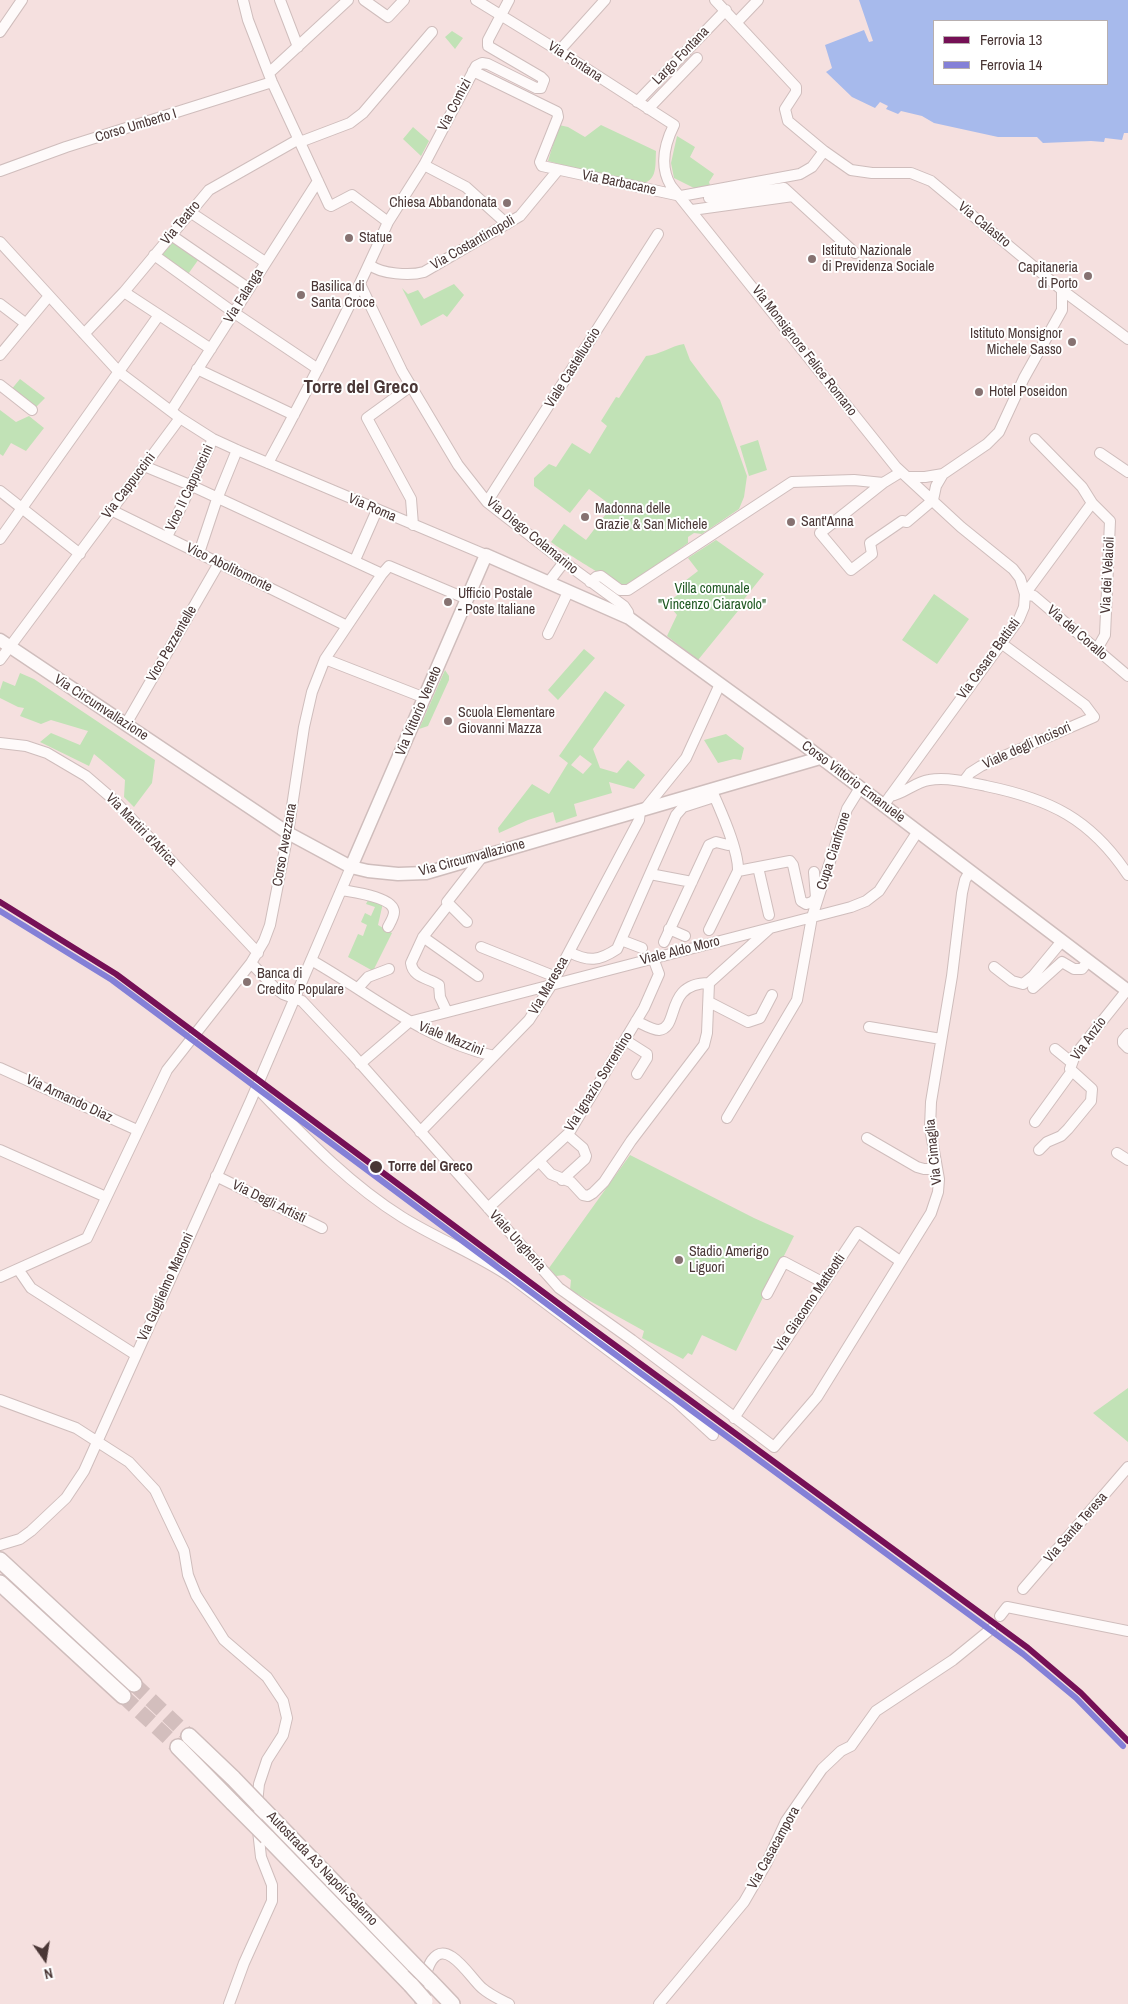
<!DOCTYPE html>
<style>
body{margin:0}
#map{position:relative;width:1128px;height:2004px;overflow:hidden;background:#f5e0df;font-family:"Archivo Narrow",sans-serif}
canvas{display:block}
.legend{position:absolute;left:933px;top:20px;width:175px;height:65px;box-sizing:border-box;background:#fff;border:1px solid #b7afaf;margin:0;padding:6px 9px;list-style:none;font-size:15px;color:#4a3736}
.legend li{display:flex;align-items:center;gap:10px;height:25px}
.legend b{width:25px;border:1px solid #b7afaf}
.north{position:absolute;left:20px;top:1934px;width:50px;height:50px;-webkit-text-stroke:4px #fff;paint-order:stroke;rotate:167deg;font-size:14px;font-weight:700;line-height:20px;text-align:center;color:#4a3736}
.north::after{content:'';display:block;margin:auto;width:18px;height:22px;background:#4a3736;clip-path:polygon(50% 0,100% 100%,50% 72%,0 100%)}
</style>
<div id="map">
<canvas width="1128" height="2004"></canvas>
<ul class="legend">
<li><b style="height:6px;background:#751056"></b>Ferrovia 13</li>
<li><b style="height:6px;background:#8480d7"></b>Ferrovia 14</li>
</ul>
<div class="north">N</div>
</div>
<script>
const context = document.querySelector('canvas').getContext('2d');
context.lineJoin = 'round';
function fillPath(path, color) { context.fillStyle = color; context.fill(path, 'evenodd'); }
function strokePath(path, color, width, dash) { context.strokeStyle = color; context.lineWidth = width; context.lineCap = dash ? 'butt' : 'round'; context.setLineDash(dash || []); context.stroke(path); }
function label(font, color, halo, rows, align = 'center') {
  context.font = font + ' "Archivo Narrow",sans-serif'; context.lineWidth = 4; context.setLineDash([]); context.textBaseline = 'middle'; context.strokeStyle = halo; context.fillStyle = color; for (const [text, x, y, turn = 0] of rows) {
    context.save(); context.translate(x, y); context.rotate((+turn || 0) * Math.PI / 180); context.textAlign = isNaN(turn) ? turn : align; if (halo) context.strokeText(text, 0, 0); context.fillText(text, 0, 0); context.restore();
  }
}
fillPath(new Path2D(`
 M452,31L463,38L455,49L445,37Z
 M559,125L568,127L585,137L601,125L656,151C655,169 658,182 636,185L548,161Z
 M413,127L429,141L421,156L403,139Z
 M677,136L695,147L690,157L714,174L709,182L711,188L696,189L674,178L671,163Z
 M171,235L201,256L186,277L154,255Z
 M454,284L464,295L447,317L443,314L421,326L402,288L408,294L418,290L424,299Z
 M684,344L690,360L720,400L747,476L744,497L739,509L702,534L694,533L688,537V543L628,586C618,587 562,550 551,542L564,524L586,540L612,506L589,489L570,513L534,486V478L549,464L556,467L572,443L590,454L607,426L601,421L616,397L619,398L646,356C659,355 671,346 684,344Z
 M20,379L45,398L35,408L10,391Z
 M0,410L16,422L29,416L44,428L26,451L11,443L3,456L0,454Z
 M758,440L767,470L749,476L740,446Z
 M716,540L764,574L741,603L742,606L698,660L667,636L677,615L667,603L684,590L681,584L698,571L688,558Z
 M934,594L969,619L937,664L902,640Z
 M584,649L595,658L558,700L548,690Z
 M445,670L449,676V680L428,726L419,729Z
 M20,673L34,679L155,760L152,783L134,807L124,797L125,780L94,754L89,766L40,742L51,733L80,745L88,731L51,720L41,724L20,716L24,708L18,707L0,698V690L3,681L15,686Z
 M605,691L625,705L593,749L600,768L617,773L628,760L645,775L634,789L609,782L612,793L574,804L577,816L556,823L553,812L528,820L499,833L498,828L532,784L549,794L568,763L559,756ZM580,755L592,764L583,774L571,765Z
 M726,734L744,748L741,760L734,759L718,763L704,740Z
 M368,900L383,903L378,925L392,933L373,971L348,957L358,934L363,936L367,925L361,922L365,913L371,916L375,907L366,904Z
 M630,1155L754,1218L794,1236L736,1351L702,1335L692,1355L688,1353L683,1359L642,1338L644,1331L570,1290L571,1280L564,1275L556,1276L549,1268Z
 M1128,1388V1442L1093,1413Z`), '#c1e2b6');
fillPath(new Path2D(`
 M859,0H1128V133H1124L1122,140L1105,138L1104,142L1091,141L1043,143L1037,137H998L934,123L922,116L901,111L898,114L886,109L888,106L880,102L875,108L852,97L826,72L832,68L825,45L864,30L869,42L873,41ZM1107,21V84H934V21Z`), '#a7baec');
strokePath(new Path2D(`
 M134,1684L189,1736
 M123,1696L178,1747`), '#d3bebd', 15, [15, 8]);
const minor = new Path2D(`
 M243,0L248,20L272,82L329,205L331,206L352,195L388,222C352,304 311,384 268,463
 M280,0L298,47
 M364,0L388,17L404,0
 M476,0L559,51L674,125C664,145 659,166 671,186L896,467L961,527L1013,569L1020,578L1025,594L1024,607L1019,619L883,806
 M715,0L796,87V92L785,109L788,121L824,151L851,170L872,173H911L931,181L1062,290L1128,339
 M737,22L758,0
 M0,32L22,0
 M559,51L605,0
 M473,71L557,112L558,117L540,162L542,166L681,196L800,174L812,167L824,151
 M269,73L348,0
 M637,102L726,10
 M648,109L697,58
 M300,142L350,123L363,113L432,32
 M424,165L466,187L507,224
 M0,171L66,147L272,82
 M709,198L784,188L855,253
 M692,210L793,196
 M190,212L265,262
 M388,222L424,165L476,66L482,63L488,64L536,88H541L544,80L541,77L488,46V40L509,0
 M171,235L248,288
 M0,242L119,372L180,418L213,439L237,450L486,555
 M154,255L233,312L318,369
 M370,265C381,274 410,276 424,272L520,216L558,170
 M360,284L402,371L458,465L487,502L564,562L624,606L628,612L629,618
 M124,292L211,349
 M0,304L25,323
 M84,334L124,292L209,190L299,139
 M0,355L49,296
 M197,369L294,415
 M0,385L32,410
 M411,386L367,418L411,499L413,525
 M171,411L318,181
 M1035,439L1082,487L1092,503L1110,521L1105,635L1097,649
 M1100,453L1128,472
 M144,466L190,485L382,574
 M901,472L883,483L820,533L851,570L872,554L870,543L902,521L907,522L933,500
 M907,477H925L943,474L987,444L999,432L1024,378L1062,310V290
 M0,491L80,554
 M933,500L936,486L943,474
 M487,502L658,234
 M111,510L347,626
 M167,537L213,439
 M0,539L159,315
 M199,553L217,499L237,450
 M355,560L377,510
 M590,582L596,577L601,576L620,590H628L792,482L854,480L883,483
 M548,583L564,562
 M1025,594L1034,596L1128,676
 M1025,594L1092,503
 M548,634L568,592
 M325,659L425,698
 M0,660L180,418
 M126,724L219,563
 M0,743L26,746L47,753L86,776L115,801L258,953
 M964,781L970,773L981,766L1094,717L1085,705L1001,643
 M890,796C904,794 915,782 929,780C947,777 968,782 986,786C1050,799 1091,819 1128,875
 M644,810L686,758L720,684
 M758,867L769,915
 M738,871L790,861L793,865L801,901L806,904L812,902L816,898L814,872
 M650,874L692,882
 M342,890C353,892 394,897 394,912C394,917 390,923 388,927
 M467,922L447,902L482,857
 M669,929L685,936
 M709,930L738,871C739,851 721,811 712,791
 M423,937L478,976
 M621,940L642,948
 M664,942L709,845L716,842L728,845
 M481,947L556,977
 M569,952C589,962 599,961 617,949L676,815L683,807L714,797
 M311,960C371,994 426,1041 494,1056
 M251,963L275,988L283,994L302,1001L352,1054L559,1288L632,1340L774,1447L817,1397L931,1213L938,1192L939,1179L930,1128L931,1102L952,976L962,893L965,880L970,871
 M994,967L1012,981L1023,984L1033,976L1062,941
 M358,988L368,977L389,969
 M1033,988L1062,962L1074,969H1082L1088,961
 M709,1002L748,1022L760,1018L772,995
 M447,1012L440,997L439,985C429,978 413,978 411,963L423,937L448,905
 M636,1021C643,1024 652,1030 659,1030C680,1028 664,983 709,983
 M869,1027L941,1039
 M1128,1034L1123,1040V1043L1128,1048
 M625,1040L647,1054V1058L637,1074
 M1055,1049L1071,1062
 M360,1064L409,1022L851,907L866,901L879,891L918,831
 M0,1068L137,1130
 M256,1087C301,1133 346,1182 402,1217C437,1239 477,1254 512,1278L677,1402L713,1435
 M727,1118L797,1000L812,917L847,809L860,788
 M1035,1122L1072,1071
 M420,1132L529,1020L552,984L639,820L640,811
 M867,1138L917,1167L924,1169H937
 M0,1150L106,1197
 M1039,1150L1047,1142L1061,1136L1068,1129L1091,1101L1092,1089L1070,1069L1075,1055L1127,990
 M1117,1153L1128,1160
 M539,1161L551,1174L571,1182L583,1195L588,1196L593,1193L604,1182L631,1141L704,1045L707,1033L709,983L769,929
 M216,1176L322,1228
 M562,1180L585,1159L586,1156L583,1148L568,1135
 M488,1208L569,1133L644,1008L659,974L653,958
 M18,1269L31,1288L136,1355
 M0,1277L87,1238L167,1070L251,963L264,941L270,925L288,833L304,727L312,692L325,659L382,574L389,566L467,599
 M767,1294L784,1262L824,1283
 M0,1400L76,1428L129,1462L155,1490L184,1551L188,1575L196,1595L224,1640L267,1677L283,1701L287,1718L283,1735L267,1760L259,1784L256,1813L261,1857L272,1885V1901L244,1963L229,2004
 M734,1418L858,1232L900,1261
 M0,1545L20,1539L31,1531L66,1498L84,1471L251,1100L351,867
 M1023,1589L1128,1467
 M1000,1616L1007,1607L1128,1631
 M420,2001C423,1988 425,1970 432,1960C448,1938 471,1979 482,1988C490,1995 499,1999 509,2004
 M659,2004L744,1902L766,1864L786,1821L822,1769L841,1751L851,1746L876,1711L953,1660L991,1629`);
const major = new Path2D(`
 M0,640L288,833L351,867L368,871L398,874L426,873L820,758
 M351,867L486,555L629,618L804,745L1128,991`);
const highway = new Path2D(`
 M0,1560L134,1684
 M0,1583L123,1696
 M189,1736L233,1778
 M178,1747L233,1803
 M260,1806L414,1965
 M267,1837L411,1985
 M430,1981L452,2004`);
strokePath(minor, '#cfbdbc', 12);
strokePath(major, '#cfbdbc', 15);
strokePath(highway, '#cfbdbc', 18);
strokePath(minor, '#fefafa', 10);
strokePath(major, '#fefafa', 12);
strokePath(highway, '#fefafa', 15);
const highwayBridge = new Path2D(`
 M233,1778L260,1806
 M233,1803L267,1837
 M414,1965L430,1981
 M411,1985L425,2001`);
strokePath(highwayBridge, '#cfbdbc', 18, []);
strokePath(highwayBridge, '#fefafa', 15);
strokePath(new Path2D(`
 M0,902L116,974L586,1324L1028,1648L1081,1693L1128,1741`), '#751056', 6);
strokePath(new Path2D(`
 M0,911L112,980L582,1330L1023,1654L1076,1698L1123,1746`), '#8480d7', 6);
for (const [x, y, r, color] of [
 [507,203,5,"#867271"],
 [349,238,5,"#867271"],
 [812,259,5,"#867271"],
 [1088,276,5,"#867271"],
 [301,295,5,"#867271"],
 [1072,342,5,"#867271"],
 [979,392,5,"#867271"],
 [585,517,5,"#867271"],
 [791,522,5,"#867271"],
 [448,602,5,"#867271"],
 [448,721,5,"#867271"],
 [247,982,5,"#867271"],
 [376,1167,7,"#4a3736"],
 [679,1260,5,"#867271"]
]) { const dot = new Path2D(); dot.arc(x, y, r, 0, 2 * Math.PI); context.fillStyle = color; context.fill(dot); strokePath(dot, '#fff', 2); }
label('14px', '#4a3736', '#fff', [
 ["Largo Fontana",681,56,-46],
 ["Via Fontana",575,62,33],
 ["Via Comizi",455,105,-63],
 ["Corso Umberto I",136,126,-17],
 ["Via Barbacane",619,183,12],
 ["Via Teatro",181,223,-50],
 ["Via Calastro",984,225,39],
 ["Via Costantinopoli",473,243,-30],
 ["Via Falanga",244,296,-58],
 ["Via Monsignore Felice Romano",804,351,52],
 ["Viale Castelluccio",573,368,-58],
 ["Via Cappuccini",129,486,-53],
 ["Vico II Cappuccini",190,488,-65],
 ["Via Roma",372,508,23],
 ["Via Diego Colamarino",532,536,39],
 ["Vico Abolitomonte",229,568,26],
 ["Via dei Velaioli",1108,575,-87],
 ["Via del Corallo",1077,633,41],
 ["Vico Pezzentelle",172,644,-60],
 ["Via Cesare Battisti",989,659,-54],
 ["Via Circumvallazione",101,708,33],
 ["Via Vittorio Veneto",419,711,-67],
 ["Viale degli Incisori",1027,746,-24],
 ["Corso Vittorio Emanuele",853,782,37],
 ["Via Martiri d'Africa",141,830,46],
 ["Corso Avezzana",285,845,-80],
 ["Cupa Cianfrone",834,851,-72],
 ["Via Circumvallazione",472,858,-15],
 ["Viale Aldo Moro",680,951,-14],
 ["Via Maresca",549,986,-60],
 ["Viale Mazzini",451,1039,22],
 ["Via Anzio",1089,1039,-54],
 ["Via Ignazio Sorrentino",599,1082,-58],
 ["Via Armando Diaz",69,1099,25],
 ["Via Cimaglia",934,1152,-96],
 ["Via Degli Artisti",269,1202,26],
 ["Viale Ungheria",517,1241,48],
 ["Via Guglielmo Marconi",166,1287,-66],
 ["Via Giacomo Matteotti",810,1303,-56],
 ["Via Santa Teresa",1076,1528,-49],
 ["Via Casacampora",774,1848,-61],
 ["Autostrada A3 Napoli-Salerno",322,1869,46]
]);
label('14px', '#4a3736', '#fff', [
 ["Chiesa Abbandonata",497,203,"right"],
 ["Statue",359,238],
 ["Istituto Nazionale",822,251],
 ["di Previdenza Sociale",822,267],
 ["Capitaneria",1078,268,"right"],
 ["di Porto",1078,284,"right"],
 ["Basilica di",311,287],
 ["Santa Croce",311,303],
 ["Istituto Monsignor",1062,334,"right"],
 ["Michele Sasso",1062,350,"right"],
 ["Hotel Poseidon",989,392],
 ["Madonna delle",595,509],
 ["Grazie & San Michele",595,525],
 ["Sant'Anna",801,522],
 ["Ufficio Postale",458,594],
 ["- Poste Italiane",458,610],
 ["Scuola Elementare",458,713],
 ["Giovanni Mazza",458,729],
 ["Banca di",257,974],
 ["Credito Populare",257,990],
 ["Stadio Amerigo",689,1252],
 ["Liguori",689,1268]
], 'left');
label('14px', '#1f5822', '#fff', [
 ["Villa comunale",712,589],
 ["\"Vincenzo Ciaravolo\"",712,605]
]);
label('bold 14px', '#4a3736', '#fff', [
 ["Torre del Greco",388,1167]
], 'left');
label('bold 19px', '#4a3736', '#fff', [
 ["Torre del Greco",361,388]
]);
</script>
